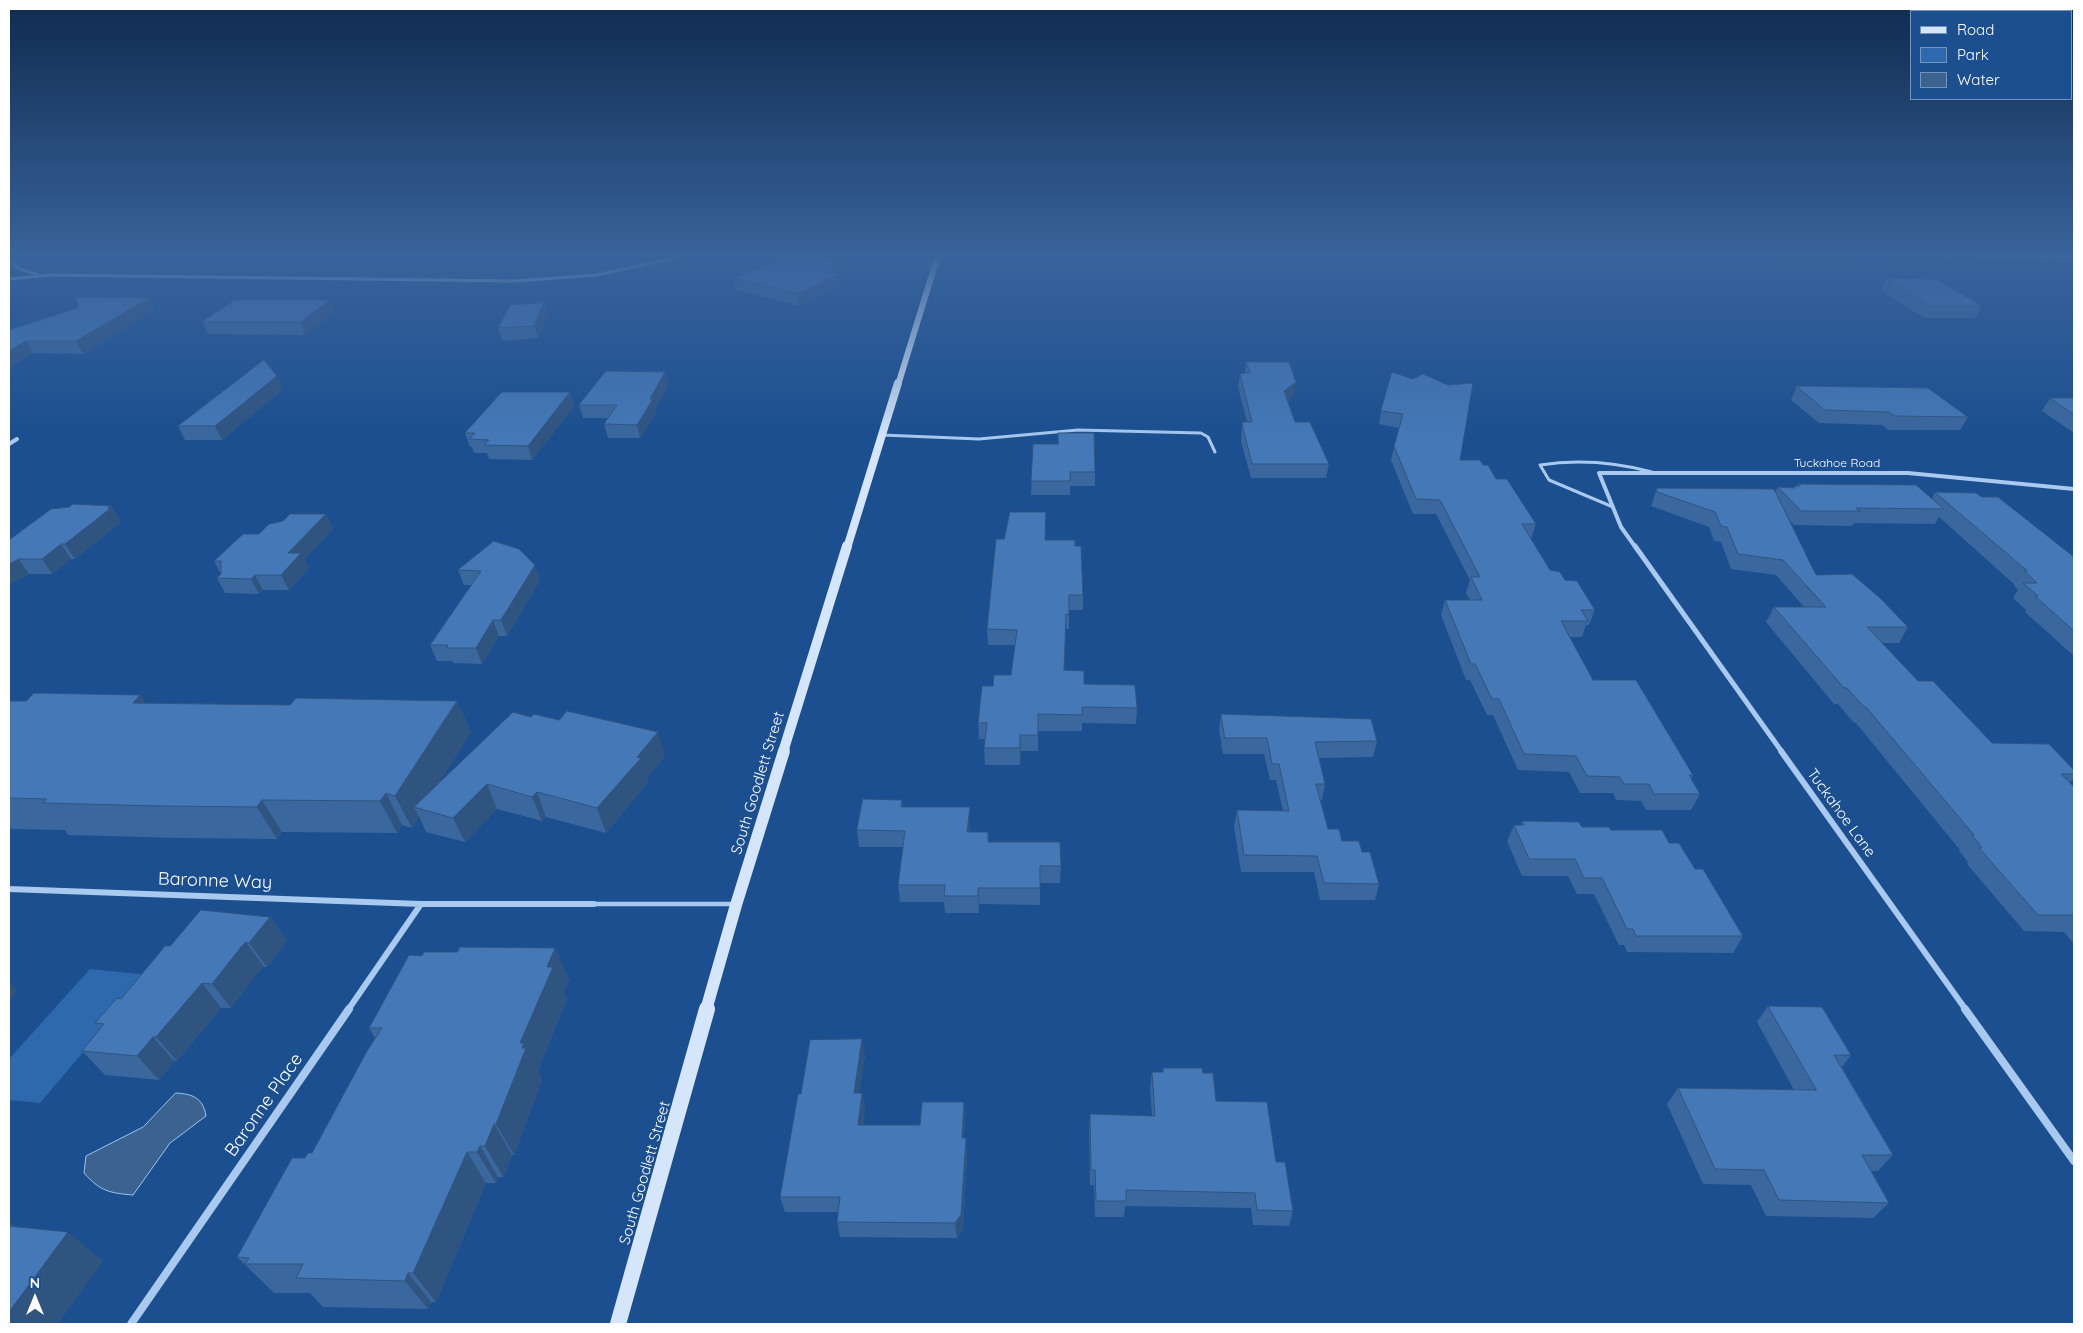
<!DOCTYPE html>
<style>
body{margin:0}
#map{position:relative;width:2083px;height:1333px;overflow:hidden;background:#1b4f8f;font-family:Quicksand,sans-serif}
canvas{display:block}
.frame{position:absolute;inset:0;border:10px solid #fff;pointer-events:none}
.legend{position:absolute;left:1910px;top:10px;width:162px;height:90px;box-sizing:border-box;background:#1b4f8f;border:1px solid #7695bc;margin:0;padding:6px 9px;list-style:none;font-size:15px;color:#fff}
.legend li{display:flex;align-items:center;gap:10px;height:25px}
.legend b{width:25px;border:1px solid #7695bc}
.north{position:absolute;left:10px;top:1273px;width:50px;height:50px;-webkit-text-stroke:4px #1b4f8f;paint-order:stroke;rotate:0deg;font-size:14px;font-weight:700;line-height:20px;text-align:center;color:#fff}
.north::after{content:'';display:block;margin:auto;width:18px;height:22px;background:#fff;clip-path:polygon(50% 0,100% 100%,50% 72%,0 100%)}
</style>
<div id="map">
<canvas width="2083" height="1333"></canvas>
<div class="frame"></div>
<ul class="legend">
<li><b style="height:6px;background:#d6e6fa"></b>Road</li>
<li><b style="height:14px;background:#2e69ad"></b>Park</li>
<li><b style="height:14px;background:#3c6290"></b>Water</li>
</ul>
<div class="north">N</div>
</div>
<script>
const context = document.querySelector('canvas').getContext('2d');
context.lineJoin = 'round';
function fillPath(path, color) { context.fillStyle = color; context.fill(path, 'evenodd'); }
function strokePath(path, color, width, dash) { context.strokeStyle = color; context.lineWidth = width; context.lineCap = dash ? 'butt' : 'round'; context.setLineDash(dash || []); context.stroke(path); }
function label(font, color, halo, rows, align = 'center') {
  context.font = font + ' Quicksand,sans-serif'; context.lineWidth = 4; context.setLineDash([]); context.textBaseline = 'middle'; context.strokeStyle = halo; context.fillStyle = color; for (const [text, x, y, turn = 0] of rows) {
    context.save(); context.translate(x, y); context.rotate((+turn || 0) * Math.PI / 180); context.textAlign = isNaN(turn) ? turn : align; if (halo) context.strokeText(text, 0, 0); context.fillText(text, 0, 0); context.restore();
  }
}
fillPath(new Path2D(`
 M90,969L149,975L40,1103L9,1100V1059Z`), '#2e69ad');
const water = new Path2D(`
 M176,1093C193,1094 203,1098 206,1116L170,1143L133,1195C109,1193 100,1191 84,1173L86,1156L143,1127Z`);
fillPath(water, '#3c6290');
strokePath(water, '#9cc4f0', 1);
strokePath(new Path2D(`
 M882,435L979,439L1078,430L1201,433L1208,437L1215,452
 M1613,507L1549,480L1540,465C1579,459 1614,462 1652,472`), '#a9c9ee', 3);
strokePath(new Path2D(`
 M594,904H735`), '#a9c9ee', 4.5);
strokePath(new Path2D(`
 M1774,255L2074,258
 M9,258L18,268L38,275
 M9,279L50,275L514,281L597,275L687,255`), '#a9c9ee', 3);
strokePath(new Path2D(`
 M9,444L17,439
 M1636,548L1621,527L1599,473H1908L2074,489`), '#a9c9ee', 4);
strokePath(new Path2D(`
 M1635,546L1782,752`), '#a9c9ee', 5);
strokePath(new Path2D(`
 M1781,751L1966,1010
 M9,889L421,904H594
 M348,1010L421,904`), '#a9c9ee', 6);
strokePath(new Path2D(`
 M1965,1009L2074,1161
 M131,1324L349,1009`), '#a9c9ee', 8);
strokePath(new Path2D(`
 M898,385L938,255`), '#d6e6fa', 6);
strokePath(new Path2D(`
 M847,548L898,383`), '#d6e6fa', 8);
strokePath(new Path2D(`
 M783,752L847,546`), '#d6e6fa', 10);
strokePath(new Path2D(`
 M706,1010L736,905L784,751`), '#d6e6fa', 12);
strokePath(new Path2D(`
 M618,1324L707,1009`), '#d6e6fa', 16);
fillPath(new Path2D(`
 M839,262L840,273H839L841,285L799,306L736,290L734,278Z
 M1886,278L1982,306L1975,318H1924L1881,290Z
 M155,310L83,354L33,353L9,368V330Z
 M335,312L305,335L208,334L202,322Z
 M548,315L538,338L502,341L498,328Z
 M1246,362L1294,395L1288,400L1295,422L1329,464L1326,478H1251L1241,441L1242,422H1247L1238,387L1240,374L1245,373Z
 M665,372L668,385L655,409L656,412L640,438H608L604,424L608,418H583L579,405Z
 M1392,372L1460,460L1483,465L1536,524L1531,539L1550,570L1565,580L1595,610L1589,625H1586L1582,637H1569L1593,680L1693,775L1691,779L1700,794L1691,810H1646L1641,801L1616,800L1613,793H1580L1569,772L1518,770L1493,715H1487L1470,680H1466L1441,615L1445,600H1470L1466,593L1470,580L1436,514H1413L1391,460L1399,428L1379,424L1381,411Z
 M1797,386L1968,417L1960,430H1888L1882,425L1819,423L1791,400Z
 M283,389L222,440H185L178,426Z
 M570,392L574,406L532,460L489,459L487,453H474L472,447H470L465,433Z
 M2050,398H2074V433L2042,411Z
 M1033,444L1095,472V486H1070V495H1031Z
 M1798,484L1932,499L1935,492L1982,497L2074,557V656L2025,612L2026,610L2013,598L2018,590L2014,586L2015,585L1939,517L1935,524L1854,523L1852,526L1794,525L1790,521L1816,575L1908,627L1899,643H1882L1918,681L1992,743L2074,770V778L2070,783L2074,787V944L2064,932L2024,931L1967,864L1968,862L1959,851L1960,850L1856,723H1854L1838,704H1834L1766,622L1774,607H1804L1776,575L1731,569L1721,542L1714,541L1709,527L1651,506L1657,488L1775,492L1778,487L1793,488L1794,486H1797Z
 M111,506L120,520L119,521L120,523L75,559H71L52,574H29L9,584V540Z
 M326,514L333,529L304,559L309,568L289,590H263L259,594L225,593L217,578L221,574L214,561Z
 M1046,540L1075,546L1083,595V610H1069V629H1066L1064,670L1084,684L1137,708L1136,724L1082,723V731H1038V751H1021L1020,765H985L984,748L985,739H979L978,723L993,686L1011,675L1015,645H988L987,629Z
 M494,541L540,580L507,636H499L482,664L453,663L452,661H437L430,645L471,585H464L458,570Z
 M140,695L145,703L290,705L457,701L471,732L439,783L665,756L647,778L648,782L606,833L546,817L542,821L497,809L465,842L426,832L419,816L412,828L402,825L397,833L282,832L277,839L181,838L68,835L65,830L9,829V701H26Z
 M1221,714L1377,741L1373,757L1319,758L1325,784L1322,800H1320L1328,829L1342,841L1362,852L1379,884L1375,900H1320L1314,872H1241L1234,827L1237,810L1283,811L1276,780H1270L1264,754H1223L1219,730Z
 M902,800L903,807H970V832H988L989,842L1061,866L1060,883H1040V905L979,904V913H945L944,902H900L898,885L903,847H859L857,830Z
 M1522,821L1611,830L1669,843L1695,869L1743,936L1733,953L1627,952L1624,945H1619L1594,894H1577L1568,876H1522L1507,841L1514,825H1521Z
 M270,917L287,941L267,967H264L259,971L231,1008H221L177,1061H174L159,1080L105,1075L82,1051L100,1028L95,1023L121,999L170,946Z
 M555,948L569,980L564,992L567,999L538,1070L542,1080L514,1155H512L503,1177H498L496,1183H486L436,1302H431L428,1309L323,1307L310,1293H274L237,1257L305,1158L312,1153L375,1038L369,1028L422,956L457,952Z
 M1768,1006L1851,1055L1842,1067L1893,1155L1878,1171H1871L1889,1203L1873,1218L1766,1216L1751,1185L1703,1184L1667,1104L1678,1088L1794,1090L1757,1022Z
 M865,1055L859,1093H862L865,1109L863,1125H920L964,1102L965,1118L964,1138H966L967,1154L963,1230L957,1238L840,1237L837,1222L838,1212H785L780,1197L801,1094Z
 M1163,1068L1203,1073L1216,1101L1276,1162L1293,1211L1289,1226L1253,1225L1251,1208L1125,1206L1124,1217H1095L1094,1185H1090L1089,1130L1090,1114L1152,1116L1150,1088L1152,1072H1163Z`), '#3a679d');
fillPath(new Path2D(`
 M839,262L840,273H839L841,285L799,306L798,294L832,265Z
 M149,298L155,310L83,354L76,341Z
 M330,300L335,312L305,335L300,322Z
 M544,303L548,315L538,338L534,326Z
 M26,341L33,353L9,368V351Z
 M665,372L668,385L655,409L656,412L640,438L637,425Z
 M277,376L283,389L222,440L215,426Z
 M1296,382L1294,395L1283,404L1284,391Z
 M570,392L574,406L532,460L528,446Z
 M111,506L120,520L119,521L120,523L75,559L65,544Z
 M326,514L333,529L304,559L309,568L289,590L281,575L288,553Z
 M61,544L71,559L52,574L42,559Z
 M19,559L29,574L9,584V564Z
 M535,565L540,580L507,636L501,620Z
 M255,575L263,590L259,594L251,579Z
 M493,620L499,636L482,664L476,648Z
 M140,695L161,727L133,703Z
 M457,701L471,732L423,810L414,807L419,817L412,828L395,796Z
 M658,732L665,756L647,778L648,782L606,833L597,808L637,757Z
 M1020,735L1021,751L1020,765Z
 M487,784L497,809L465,842L453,818Z
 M537,792L546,817L542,821L532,797Z
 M386,793L402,825L397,833L380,801Z
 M262,800L282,832L277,839L257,807Z
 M970,807V824L968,848L967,832Z
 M978,888L979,904V913L978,896Z
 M270,917L287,941L267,967L249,943Z
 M246,942L264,967L259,971L231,1008L212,984L241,947Z
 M555,948L569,980L564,992L567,999L538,1070L542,1080L514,1155L496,1124L520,1043L547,967Z
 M9,982L18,991L9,1001Z
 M202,983L221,1008L177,1061L156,1037Z
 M153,1037L174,1061L159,1080L137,1056Z
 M862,1039L865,1055L857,1109L854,1093Z
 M862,1093L865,1109L861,1141L858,1125Z
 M964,1102L965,1118L963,1154L962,1138Z
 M494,1124L512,1155L503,1177L485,1146Z
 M966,1138L967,1154L963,1230L957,1238L955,1223Z
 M480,1146L498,1177L496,1183L477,1152Z
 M467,1152L486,1183L436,1302L413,1273Z
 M9,1221L28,1237L9,1248Z
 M68,1232L103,1261L58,1324H9V1312Z
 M408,1273L431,1302L428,1309L405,1281Z`), '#305480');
const building = new Path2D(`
 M790,255H808L839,262L832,265L839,267L831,272L840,274L798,294L734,278Z
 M1886,278L1936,279L1982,306H1930Z
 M76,297L149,298L76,341H26L9,351V330L78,308Z
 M235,300H330L300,322H202Z
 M544,303L534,326L498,328L510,305Z
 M264,360L277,376L215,426H178Z
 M1246,362H1289L1296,382L1284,391L1295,422H1310L1329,464H1252L1243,428L1242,422H1252L1240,374L1250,372Z
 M606,371L665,372L650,399H653L637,425L604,424L617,405H579Z
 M1392,372L1413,379L1423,374L1448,385L1473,383L1460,460H1480L1483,465H1488L1496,479H1507L1536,524H1522L1550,570L1560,572L1565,580L1577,581L1595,610H1581L1588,621H1561L1593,680H1636L1693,775H1689L1700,794H1654L1649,784H1624L1620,777L1587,776L1576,756L1524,754L1499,699H1492L1475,664H1471L1445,600H1482L1471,577H1480L1440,500L1416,499L1394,446L1403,414L1381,411Z
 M1797,386L1928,388L1968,417L1895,416L1889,412L1825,410Z
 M502,392H570L528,446L484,445L489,440L469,439L475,433H465Z
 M2050,398H2074V414Z
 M1058,433H1094L1095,472H1070V481H1031L1033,444H1058Z
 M1798,484L1916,485L1944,509L1856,508L1860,511H1801L1778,487L1795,488L1794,486H1800Z
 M1657,488L1774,489L1816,575L1852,574L1880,598L1908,627H1867L1918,681H1933L1992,743L2049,744L2074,770V774H2061L2074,787V915H2038L1979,848H1982L1972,835H1974L1866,707H1864L1847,688H1844L1774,607H1826L1783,560L1738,554L1727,527L1721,526L1715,512L1657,492Z
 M1935,492L1976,493L1982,497H1998L2074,557V631L2035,596H2038L2023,583H2037L2024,571H2027Z
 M73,504L111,506L108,508H111L65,544H61L42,559H19L9,564V540L51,509L69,507Z
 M1010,512H1046L1045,540H1075V546H1081L1083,595H1069V614H1066L1064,670L1084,671V684L1135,685L1137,708L1082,707V715L1038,714V735H1020V748H984L987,723H978L982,686H993L994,675H1011L1017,630L987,629L996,539H1004Z
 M290,514H326L288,553H301L281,575H255L251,579L217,578L221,574V561H214L243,534H259L269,524L283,521Z
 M494,541L519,549L535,565L501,620H493L476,648H447L448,645H430L481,571L458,570Z
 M34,693L140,695L133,703L290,705L296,698L457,701L395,796L386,793L380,801L262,800L257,807L159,806L43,803L47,799L9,798V701H26Z
 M567,711L658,732L637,757L641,758L597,808L537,792L532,797L487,784L453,818L414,807L513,712L531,717L534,714L559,720Z
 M1221,714L1371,719L1377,741L1315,742L1325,784H1316L1328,829H1339L1342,841H1359L1362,852H1370L1379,884L1324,883L1317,856L1244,855L1237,810L1289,811L1279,764H1272L1267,738H1225Z
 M863,799L902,800L901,807H970L967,832H988V842H1060L1061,866H1040V888H978V896H944L945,885H898L905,831L857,830Z
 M1522,821L1579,822L1582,827H1609L1611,830H1662L1669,843H1679L1695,869H1703L1743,936H1636L1633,929H1627L1602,878H1584L1575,859H1529L1514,825H1524Z
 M201,910L270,917L249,943L246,942L241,947L212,984L202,983L156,1037H153L137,1056L82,1051L104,1024L95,1023L117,998L121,999L165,946H170Z
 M460,947L555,948L547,967H553L520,1043H524L522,1048H526L496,1124H494L485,1146H480L477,1152H467L413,1273H408L405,1281L296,1278L303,1264H245L249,1258L237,1257L292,1158H305L308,1153H312L367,1051L382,1028H369L409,955L422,956L424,952H457Z
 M1768,1006L1822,1007L1851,1055H1834L1893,1155H1862L1889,1203L1779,1200L1764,1170L1715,1169L1678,1088L1816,1090Z
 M862,1039L854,1093H862L858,1125H920L922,1102H964L962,1138H966L961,1215L955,1223L837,1222L840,1197H780L798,1094H801L810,1040Z
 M1163,1068H1202L1203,1073H1213L1216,1101L1267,1102L1276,1162H1285L1293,1211L1257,1210L1255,1193L1126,1190V1201H1096L1095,1170H1091L1090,1114L1155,1116L1152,1072H1163Z
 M9,1226L68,1232L9,1312Z`);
fillPath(building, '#4478b7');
strokePath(building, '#305480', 1);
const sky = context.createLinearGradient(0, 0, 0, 441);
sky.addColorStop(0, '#0f2b4f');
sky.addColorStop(0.58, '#39639b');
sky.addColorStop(1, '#39639b00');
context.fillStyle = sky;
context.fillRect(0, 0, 2083, 441);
label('12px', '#fff', '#1b4f8f', [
 ["Tuckahoe Road",1837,463]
]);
label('15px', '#fff', '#1b4f8f', [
 ["South Goodlett Street",758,783,-73],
 ["Tuckahoe Lane",1841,813,54],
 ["South Goodlett Street",645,1173,-74]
]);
label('18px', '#fff', '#1b4f8f', [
 ["Baronne Way",215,881,2],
 ["Baronne Place",264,1105,-55]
]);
</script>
